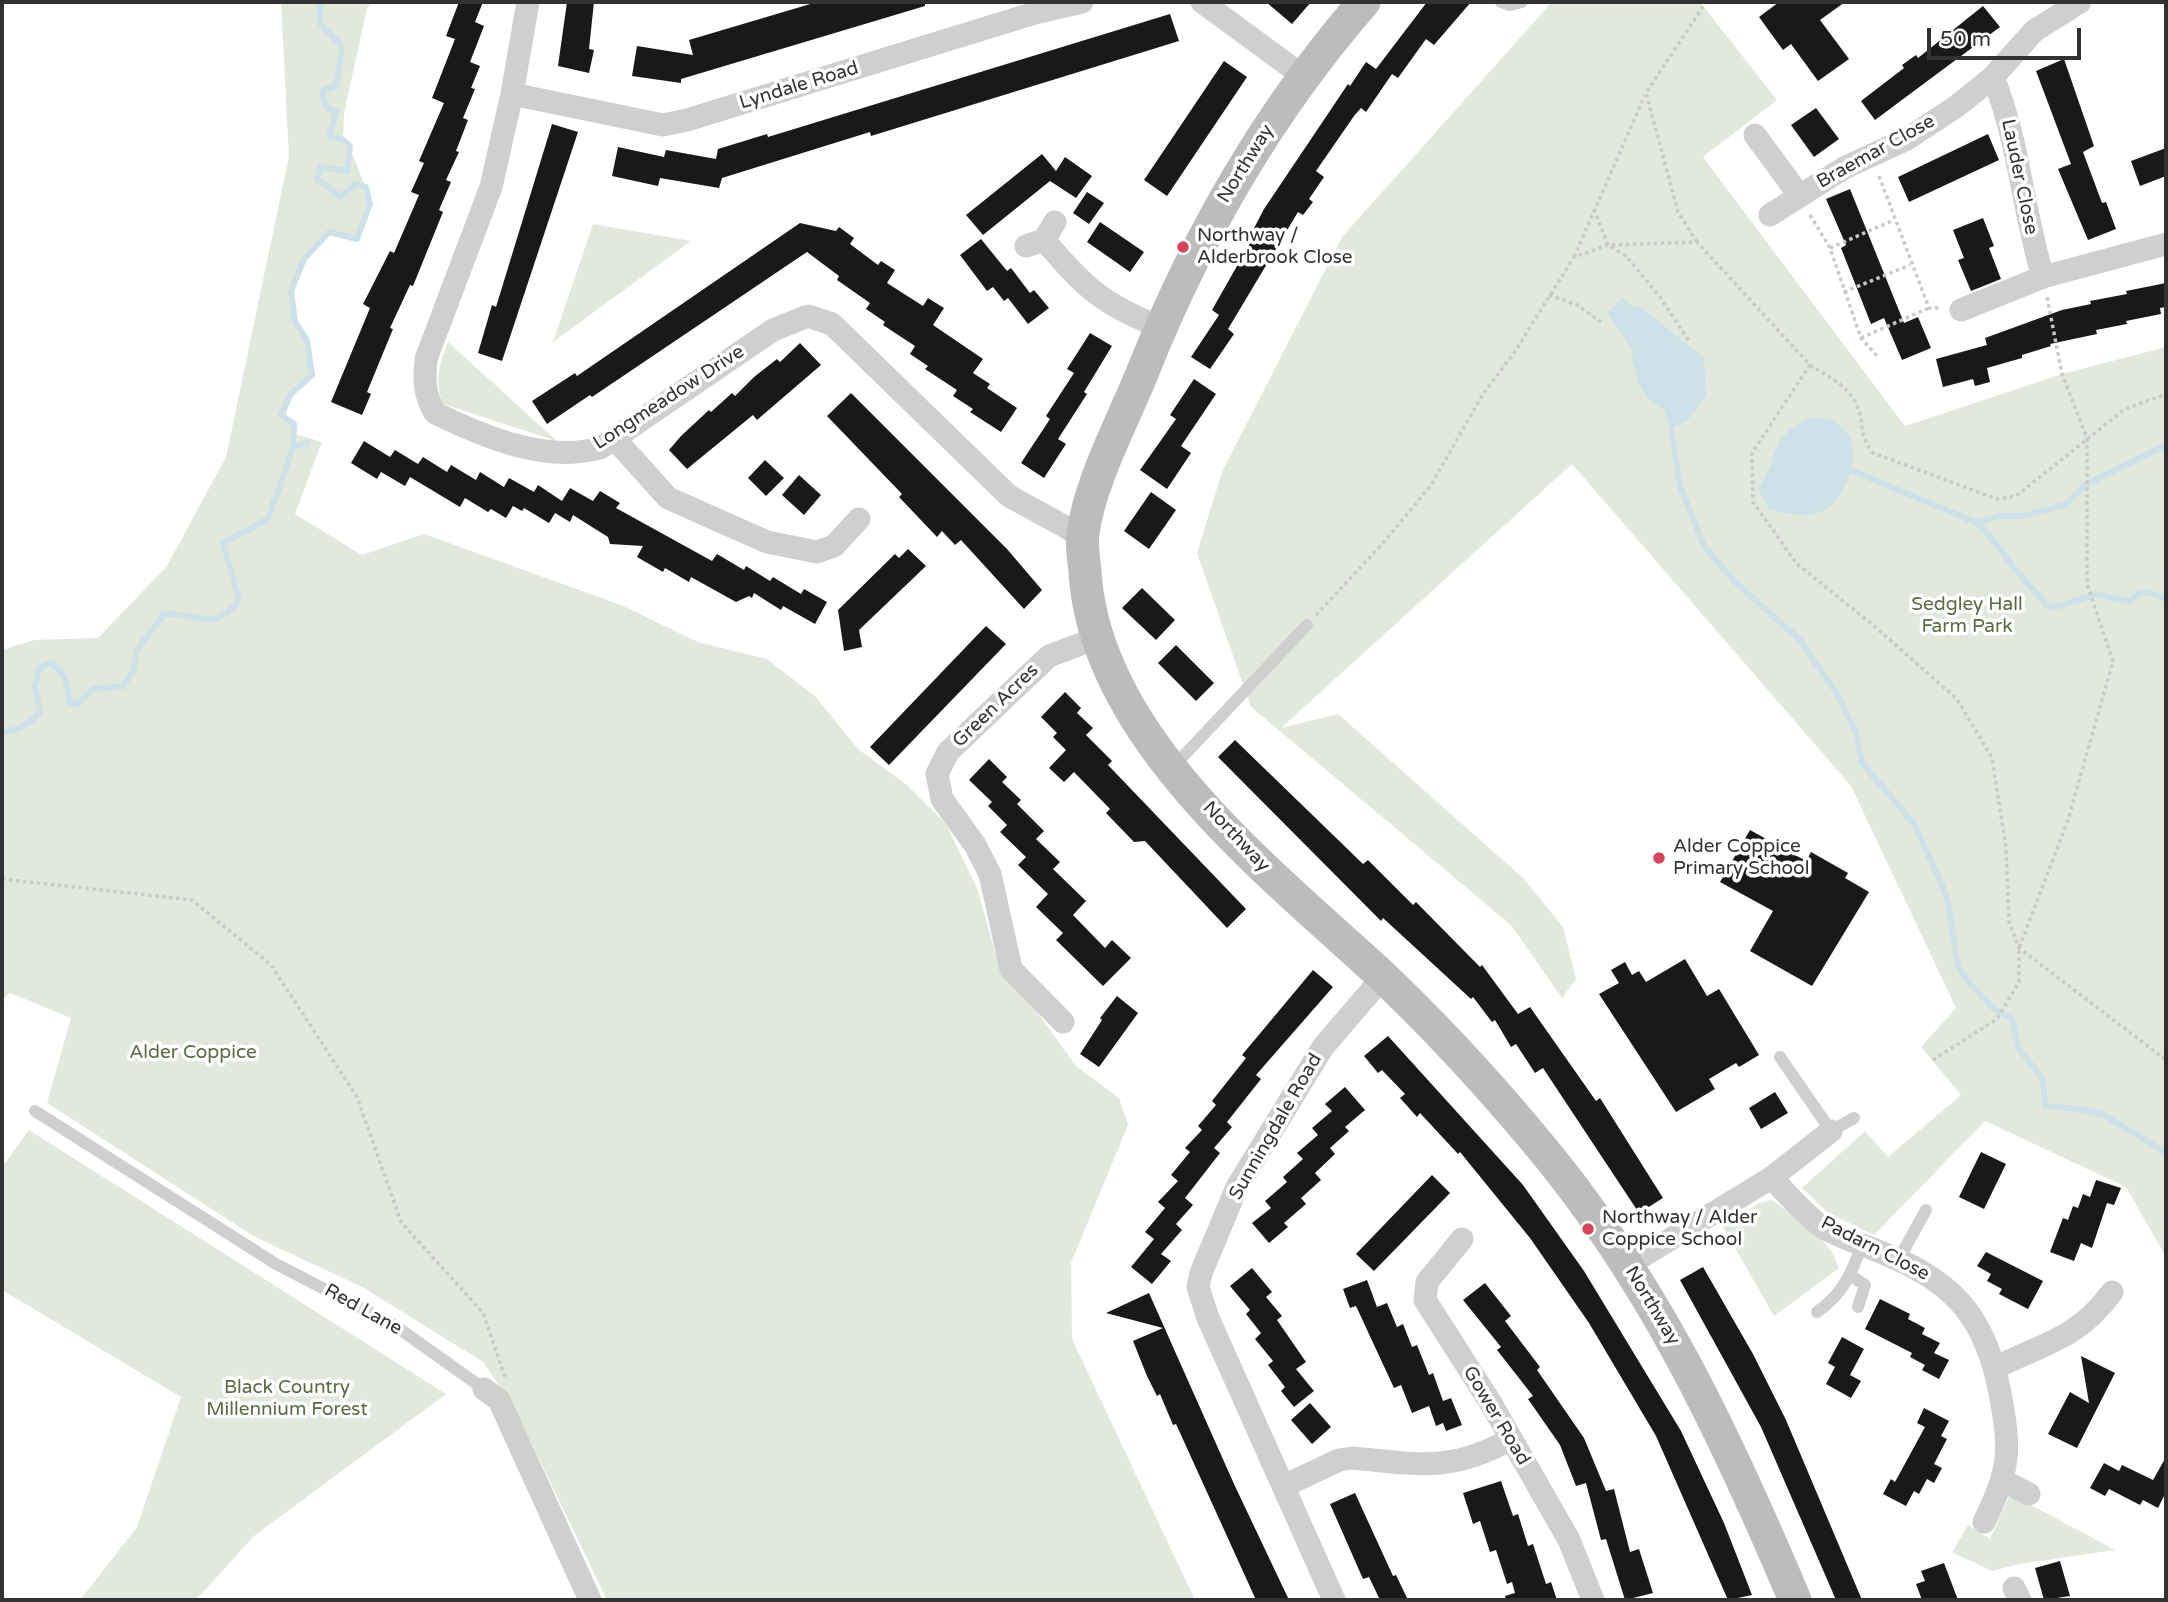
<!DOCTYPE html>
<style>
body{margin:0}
#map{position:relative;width:2168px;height:1602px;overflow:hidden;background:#fff;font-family:"Varela Round",sans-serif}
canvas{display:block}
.frame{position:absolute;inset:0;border:4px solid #323232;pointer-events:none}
.scale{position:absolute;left:1927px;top:28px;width:154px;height:32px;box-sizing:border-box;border:4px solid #323232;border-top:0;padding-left:9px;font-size:21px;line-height:24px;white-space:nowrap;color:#323232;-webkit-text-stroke:5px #fff;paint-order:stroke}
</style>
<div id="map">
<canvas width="2168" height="1602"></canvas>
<div class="frame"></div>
<div class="scale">50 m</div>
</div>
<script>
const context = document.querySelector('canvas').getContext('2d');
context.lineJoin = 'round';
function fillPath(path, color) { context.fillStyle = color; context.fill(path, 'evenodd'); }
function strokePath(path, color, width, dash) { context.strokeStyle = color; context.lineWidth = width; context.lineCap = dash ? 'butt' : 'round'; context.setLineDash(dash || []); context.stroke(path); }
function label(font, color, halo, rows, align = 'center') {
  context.font = font + ' "Varela Round",sans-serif'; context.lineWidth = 7; context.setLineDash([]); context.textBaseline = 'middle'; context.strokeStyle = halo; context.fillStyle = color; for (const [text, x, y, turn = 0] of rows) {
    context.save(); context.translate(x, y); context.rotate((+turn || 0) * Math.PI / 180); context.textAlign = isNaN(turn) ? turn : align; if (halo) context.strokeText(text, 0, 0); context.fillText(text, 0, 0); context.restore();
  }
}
fillPath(new Path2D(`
 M281,2H372L367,9L344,113L343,140L349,146L372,203L359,237L329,233L304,259L290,290L295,322L307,340L312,374L291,395L286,415L295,434L322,442L295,514L362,555L424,534L621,605L698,642L767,659L816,697L858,749L907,785L946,824L977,888L996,955L1076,1066L1119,1098L1128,1125L1071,1263L1072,1339L1195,1600H607L514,1407L483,1362L364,1288L255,1237L47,1103L71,1018L10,993L2,1001V650L34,640L98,638L167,566L226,457L289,156Z
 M1552,2H1700L1777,100L1703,157L1905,426L2062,374L2166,347V1257L2126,1187L1985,1121L1874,1235L1828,1213L1802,1188L1865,1131L1888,1157L1961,1095L1921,1047L1956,1008L1851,786L1572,464L1281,728L1338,714L1523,878L1563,927L1576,979L1562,998L1511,925L1251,707L1197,553L1222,472L1342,237Z
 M593,224L691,241L553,342Z
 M448,342L557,441L443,404C434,381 439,364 448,342Z
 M29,1130L446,1394L254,1536L196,1600H80L137,1527L181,1397L2,1290V1167Z
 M1772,1200C1797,1220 1829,1236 1839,1268L1774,1316L1723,1227L1759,1203Z
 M2009,1497L2029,1504L2115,1550L2019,1564L1992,1571L1952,1552L1968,1525L1990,1539Z`), '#e3e8dc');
fillPath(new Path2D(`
 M1623,298L1633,307L1640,306L1704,358L1706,395L1687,421L1671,429L1664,410L1648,399L1640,387L1632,361L1633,350L1607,313Z
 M1813,417C1880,420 1850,504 1818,513C1802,517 1785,513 1769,510L1758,488C1781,456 1768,435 1813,417Z`), '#cde1e9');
strokePath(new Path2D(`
 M1671,429L1680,486L1704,546L1736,583L1800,640L1836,692L1856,733L1862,763L1915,825L1947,897L1958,967L1969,983L1994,1009L2012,1019L2018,1047L2043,1080L2045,1106L2081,1109L2106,1116L2166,1153
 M293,448L307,442
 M1851,470L1977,523C1995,539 2005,558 2021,576C2030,587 2039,594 2047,606L2055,607L2097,594L2130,602C2139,588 2153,592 2166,599
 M1977,523L2000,516H2023L2065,505L2085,485L2166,445
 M2,732C18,731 29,724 40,712L35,687L39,668L51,663C66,674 68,684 69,702L77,704L93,689L123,686L133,671L137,650L164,614C199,612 212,635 239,600L223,543L268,519L293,448L294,424L281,415L291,394L312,375L307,340L295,322L291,291L304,259L329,232L357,239L370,204L366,187L356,184L341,197L317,179L321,167L347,171L350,146L343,140L329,136L336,112L326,107L322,91L337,85L342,46L320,23V2`), '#cde1e9', 6);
fillPath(new Path2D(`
 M459,2H483L475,22L484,26L470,62L480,66L471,88L475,89L463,118L468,120L456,151L459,152L446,180L451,182L439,210L443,212L413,286L410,285L390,328L393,329L367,392L371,394L362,415L331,402L370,308L363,304L390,251L394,253L419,195L411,192L424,163L419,161L444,103L432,98L455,39L446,36Z
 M567,2H594L589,49L594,50L589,73L558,66Z
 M817,2H925V6L681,79V83L632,76L637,46L693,55L689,40Z
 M1266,2H1311L1292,24Z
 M1427,2H1471L1434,45L1426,39L1398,78L1392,74L1366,112L1361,108L1354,116L1316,171L1324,177L1309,199L1313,202L1303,215L1298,212L1228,329L1234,334L1210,369L1191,357L1219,315L1212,310L1254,236L1251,234L1264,209L1348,84L1350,86L1366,62L1376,69Z
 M1779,2H1845L1820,20L1849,59L1818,81L1791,44L1783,50L1759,17Z
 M1983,6L2000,27L1875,120L1861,101L1904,68L1902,65L1916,55L1918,58Z
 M1170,14L1179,41L871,136L870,132L722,178L719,188L660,178L658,186L612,176L618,147L664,157L666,150L716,159L718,149L767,134L768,137Z
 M2064,59L2094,146L2083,152L2102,203L2106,202L2116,229L2088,240L2058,169L2071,164L2036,71Z
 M1224,61L1247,77L1167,196L1144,180Z
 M1816,108L1839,139L1814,157L1791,125Z
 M552,124L578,132L502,361L478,353L492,305L496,307Z
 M1988,134L1999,160L1909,202L1898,177Z
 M2166,148V176L2140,186L2131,161Z
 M1042,154L1056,171L1065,157L1092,176L1076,198L1050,181L983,235L966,215Z
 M1850,189L1904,323L1918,317L1931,348L1902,360L1884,318L1871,324L1841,248L1846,245L1826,199Z
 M1087,192L1104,203L1089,224L1073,213Z
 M1983,218L1994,246L1989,248L2001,279L1971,291L1958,260L1964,258L1953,230Z
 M1100,222L1144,252L1130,272L1087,242Z
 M800,223L836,231L839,227L854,238L850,244L878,265L881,261L895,270L887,283L923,306L928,298L944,308L933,325L983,359L973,373L990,384L987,388L1017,408L1001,432L970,412L973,409L953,396L957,390L925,369L928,366L910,354L915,346L883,325L885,322L866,309L870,303L837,280L839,276L807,252L592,397L590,395L547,424L532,401L575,373L577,376Z
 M981,239L1007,271L1011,268L1030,293L1034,290L1049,308L1028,324L1008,298L1004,301L993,287L987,291L960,255Z
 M2166,283V307L2160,308L2161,314L2126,321L2127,324L2096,330L2097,334L2050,344L2051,346L2022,355V358L1987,368L1990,382L1975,386L1973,379L1943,387L1936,359L1987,345L1985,338L2062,310L2091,304L2090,301L2127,294L2126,291Z
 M1090,333L1112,346L1084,392L1087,394L1058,439L1066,444L1044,478L1021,463L1050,419L1046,416L1074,373L1067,369Z
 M800,343L821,365L757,420L753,415L687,469L669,450L681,436L709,410L711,412L732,393L735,396L754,377L777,359L780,362Z
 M1194,379L1216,394L1181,446L1191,453L1167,489L1140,470L1176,419L1170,415Z
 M851,393L1007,549L1042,590L1024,609L961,540L955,545L942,531L937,537L899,497L902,494L827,416Z
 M364,441L390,457L395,450L418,464L423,457L447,472L451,465L476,480L480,472L504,487L509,478L534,492L538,485L562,501L570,488L593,501L600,491L620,503L616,508L712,561L717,554L744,570L746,566L770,581L773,577L801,594L804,589L827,602L815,624L783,606L781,610L754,593L752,598L749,596L736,602L691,577L689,582L665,568L663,572L637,557L643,546L610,544L608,537L573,515L570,522L555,513L549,523L524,508L522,511L513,506L506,518L491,509L488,512L465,498L460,507L410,477L405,486L381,472L377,479L351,463Z
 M765,460L784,478L766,496L748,478Z
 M799,475L821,495L804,515L782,495Z
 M1151,492L1176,510L1149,549L1124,531Z
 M908,549L926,566L859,630L862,647L844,651L838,610L895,554L899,558Z
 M1142,588L1175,620L1156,640L1122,608Z
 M986,626L1006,644L889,765L870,747Z
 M1176,645L1214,683L1196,701L1158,663Z
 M1065,692L1081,708L1077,713L1093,728L1086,735L1112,761L1108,765L1246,909L1227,928L1145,841L1134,842L1106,813L1110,809L1074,772L1064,782L1049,768L1066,750L1053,737L1057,733L1041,717Z
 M1235,740L1363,864L1368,860L1413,905L1416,902L1480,967L1482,965L1518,1014L1530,1007L1596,1101L1600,1098L1663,1198L1639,1213L1543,1068L1535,1073L1516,1044L1511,1047L1495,1020L1492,1022L1473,997L1471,999L1383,918L1381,921L1218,757Z
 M989,759L1007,777L1002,782L1021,800L1017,804L1044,831L1036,839L1060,862L1053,869L1086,901L1073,915L1105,948L1112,940L1131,958L1103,986L1056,940L1063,933L1036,907L1048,894L1018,865L1026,857L1000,832L1007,825L988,806L992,802L969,780Z
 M1750,830L1806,861L1811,852L1848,873L1845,878L1869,892L1812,986L1750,951L1773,911L1720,882Z
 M1685,959L1707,996L1719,989L1759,1055L1739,1067L1736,1063L1709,1079L1715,1089L1676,1112L1599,994L1619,983L1611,970L1625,962L1632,975L1639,971L1646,982Z
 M1313,970L1333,987L1256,1075L1261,1079L1227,1122L1232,1127L1214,1148L1220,1153L1185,1198L1193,1205L1176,1224L1182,1230L1161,1254L1171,1261L1152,1284L1131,1267L1154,1239L1145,1232L1165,1208L1158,1202L1178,1181L1171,1175L1190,1152L1185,1148L1202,1130L1198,1126L1216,1105L1212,1101L1246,1058L1242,1055Z
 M1117,996L1138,1013L1099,1067L1080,1054L1102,1020L1100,1018Z
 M1388,1036L1523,1185L1584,1271L1681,1431L1724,1523L1752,1595L1728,1600L1656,1436L1589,1323L1530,1238L1460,1152L1458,1154L1420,1113L1417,1117L1400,1098L1405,1094L1382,1070L1378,1073L1364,1056Z
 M1345,1087L1365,1110L1345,1127L1349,1131L1330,1148L1335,1154L1315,1173L1321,1180L1301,1198L1306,1204L1284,1223L1288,1227L1269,1243L1252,1223L1271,1208L1265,1201L1287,1182L1283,1177L1303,1159L1297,1153L1318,1135L1312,1128L1332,1111L1325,1104Z
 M1775,1092L1788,1113L1761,1129L1749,1108Z
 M1981,1152L2006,1164L1984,1209L1959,1197Z
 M1432,1175L1450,1193L1374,1271L1356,1254Z
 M2096,1180L2121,1188L2114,1205L2107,1203L2092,1248L2081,1243L2074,1261L2050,1252L2063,1218L2068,1220L2073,1206L2078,1208L2083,1194L2090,1197Z
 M1986,1252L2043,1281L2028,1309L1999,1294L2002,1289L1987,1281L1991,1274L1977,1266Z
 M1703,1267L1753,1354L1786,1420L1862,1600H1836L1761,1427L1680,1280Z
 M1252,1268L1272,1292L1266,1297L1282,1316L1277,1320L1306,1362L1296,1369L1314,1391L1294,1407L1281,1391L1285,1387L1268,1365L1273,1361L1255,1339L1261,1333L1246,1314L1250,1310L1230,1286Z
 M1367,1280L1377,1307L1387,1303L1397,1327L1403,1324L1412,1347L1417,1345L1429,1375L1433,1373L1443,1401L1451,1398L1462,1425L1446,1431L1443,1423L1436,1426L1429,1406L1412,1413L1401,1385L1394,1388L1356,1306L1350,1308L1343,1289Z
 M1485,1283L1511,1316L1505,1321L1540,1367L1537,1370L1584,1438L1606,1491L1614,1489L1630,1552L1639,1549L1653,1593L1625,1600L1606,1539L1601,1540L1586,1483L1576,1486L1560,1445L1528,1399L1533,1396L1497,1350L1501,1347L1463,1300Z
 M1149,1293L1234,1484L1289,1600H1256L1176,1424L1173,1425L1160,1394L1157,1396L1147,1376L1133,1341L1163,1328L1106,1313Z
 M1880,1299L1910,1314L1908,1319L1925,1328L1922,1334L1940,1343L1934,1353L1949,1360L1939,1379L1922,1370L1925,1365L1910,1357L1912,1353L1865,1329Z
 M1842,1337L1864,1349L1850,1375L1861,1381L1851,1398L1826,1384L1835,1367L1828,1363Z
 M2081,1356L2115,1373L2077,1448L2048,1434L2070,1392L2089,1403Z
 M1310,1403L1331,1427L1312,1444L1291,1420Z
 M1924,1408L1949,1421L1941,1436L1947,1439L1934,1464L1942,1468L1934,1483L1927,1479L1919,1494L1914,1491L1906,1506L1883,1494L1891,1479L1895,1482L1925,1427L1917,1423Z
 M2166,1457V1492L2158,1508L2143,1500L2140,1505L2109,1489L2105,1496L2090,1488L2104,1463L2119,1471L2122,1465L2153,1480Z
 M1501,1481L1513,1516L1518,1514L1528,1546L1533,1544L1546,1584L1551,1582L1557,1600H1506L1505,1596L1515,1593L1512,1582L1507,1584L1496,1550L1490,1552L1480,1521L1473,1524L1463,1493Z
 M1355,1493L1393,1576L1396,1575L1408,1600H1380L1369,1577L1363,1579L1330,1504Z
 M2060,1561L2070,1596L2044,1600L2035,1568Z
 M1944,1563L1958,1600H1922L1916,1584L1925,1581L1921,1571Z`), '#191919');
strokePath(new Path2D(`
 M1879,176L1929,308H1941
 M1594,209L1608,245L1626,256L1660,297L1689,341
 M1810,215L1830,248L1861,338L1878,357
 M1697,242L1678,212L1646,93L1706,2
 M1830,248L1894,220
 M1574,257L1645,95
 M1844,292L1910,265
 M1549,295L1577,305L1601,322
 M1861,338L1929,308
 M1810,365C1830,378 1852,387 1859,411C1865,431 1858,433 1873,453L1997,499L2016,496L2125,409L2166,394
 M1316,615L1385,541L1431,485L1483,394L1514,353L1574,257L1608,245L1697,242L1810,365L1752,453L1753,502L1796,563L1874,626L1957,699L1992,758L2006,847L2009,921L2019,948L2166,1060
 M2,879L192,900L271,965L357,1097L401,1222L483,1313L505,1377
 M1933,1060L1997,1019L2019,982V948L2068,820L2113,661L2087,584V438L2062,374L2047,297`), '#c9c9c9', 3.5, [3.5, 3.5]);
strokePath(new Path2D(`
 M1501,2L1510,5L1522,2
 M1173,767L1307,625
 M1780,1057L1831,1131L1854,1118
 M35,1111L276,1264L394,1325L484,1389
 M1899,1259L1926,1210
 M1850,1275L1865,1285L1858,1307
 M1817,1312C1843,1294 1852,1273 1862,1244`), '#cfcfcf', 12);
strokePath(new Path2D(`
 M528,2L512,94L491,187L426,359C424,380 424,394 435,413C484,437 546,463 600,448L773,330L808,316L832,324L1009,496L1082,536
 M1202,2L1303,76
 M1993,77C2019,141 2023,211 2043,277L2166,244
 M512,94L663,125L687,120L1035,13L1082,2
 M1755,135L1799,195
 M1770,215L1844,168L1907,139L1957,106L1993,77L2034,31L2080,2
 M1044,240C1085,287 1101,304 1160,327
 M1026,246L1044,240L1055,222
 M1961,310L2043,277
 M614,438L668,498L767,542L817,552L834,546L859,519
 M1063,1022L1011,969L990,874L975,845L942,799L937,774L948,752L1049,656L1097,638
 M1771,1178C1787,1193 1803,1213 1821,1226C1839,1238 1865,1245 1885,1254C1955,1282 1986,1319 2000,1393C2011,1452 2010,1469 1984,1522
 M1462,1239L1427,1282L1425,1300L1492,1405L1569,1540L1593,1600
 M1628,1265L1771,1178L1831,1131
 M1995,1368C2044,1343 2078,1339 2112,1292
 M484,1389L499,1400L590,1600
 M2004,1481L2029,1494
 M1284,1486L1339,1460L1352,1458C1418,1464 1450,1473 1511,1439
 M2014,1588L2020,1600
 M1334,1600L1208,1318L1198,1287L1201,1273L1237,1187L1323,1047L1383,977`), '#cfcfcf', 23);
strokePath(new Path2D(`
 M1364,2C1269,111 1197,236 1143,371C1123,421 1090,481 1083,533C1081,546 1084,559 1085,572C1095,736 1266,869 1379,973C1432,1023 1483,1078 1530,1134C1650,1274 1724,1432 1795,1600`), '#bcbcbc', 33);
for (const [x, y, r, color] of [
 [1183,247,7,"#d8455b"],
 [1659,858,7,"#d8455b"],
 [1588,1229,7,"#d8455b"]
]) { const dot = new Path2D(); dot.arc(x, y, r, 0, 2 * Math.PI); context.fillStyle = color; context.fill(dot); strokePath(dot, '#fff', 2.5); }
label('19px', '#323232', '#fff', [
 ["Lyndale Road",799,86,-17],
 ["Braemar Close",1876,152,-29],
 ["Northway",1246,164,-58],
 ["Lauder Close",2019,177,78],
 ["Longmeadow Drive",669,398,-33],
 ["Green Acres",996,706,-44],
 ["Northway",1236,837,47],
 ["Sunningdale Road",1276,1127,-60],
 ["Padarn Close",1875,1249,27],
 ["Northway",1652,1306,59],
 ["Red Lane",363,1310,29],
 ["Gower Road",1496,1416,59]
]);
label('19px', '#323232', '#fff', [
 ["Northway /",1197,236],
 ["Alderbrook Close",1197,258],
 ["Alder Coppice",1673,847],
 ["Primary School",1673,869],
 ["Northway / Alder",1602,1218],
 ["Coppice School",1602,1240]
], 'left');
label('19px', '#586b42', '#fff', [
 ["Sedgley Hall",1967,605],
 ["Farm Park",1967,627],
 ["Alder Coppice",193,1053],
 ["Black Country",287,1388],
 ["Millennium Forest",287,1410]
]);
</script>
